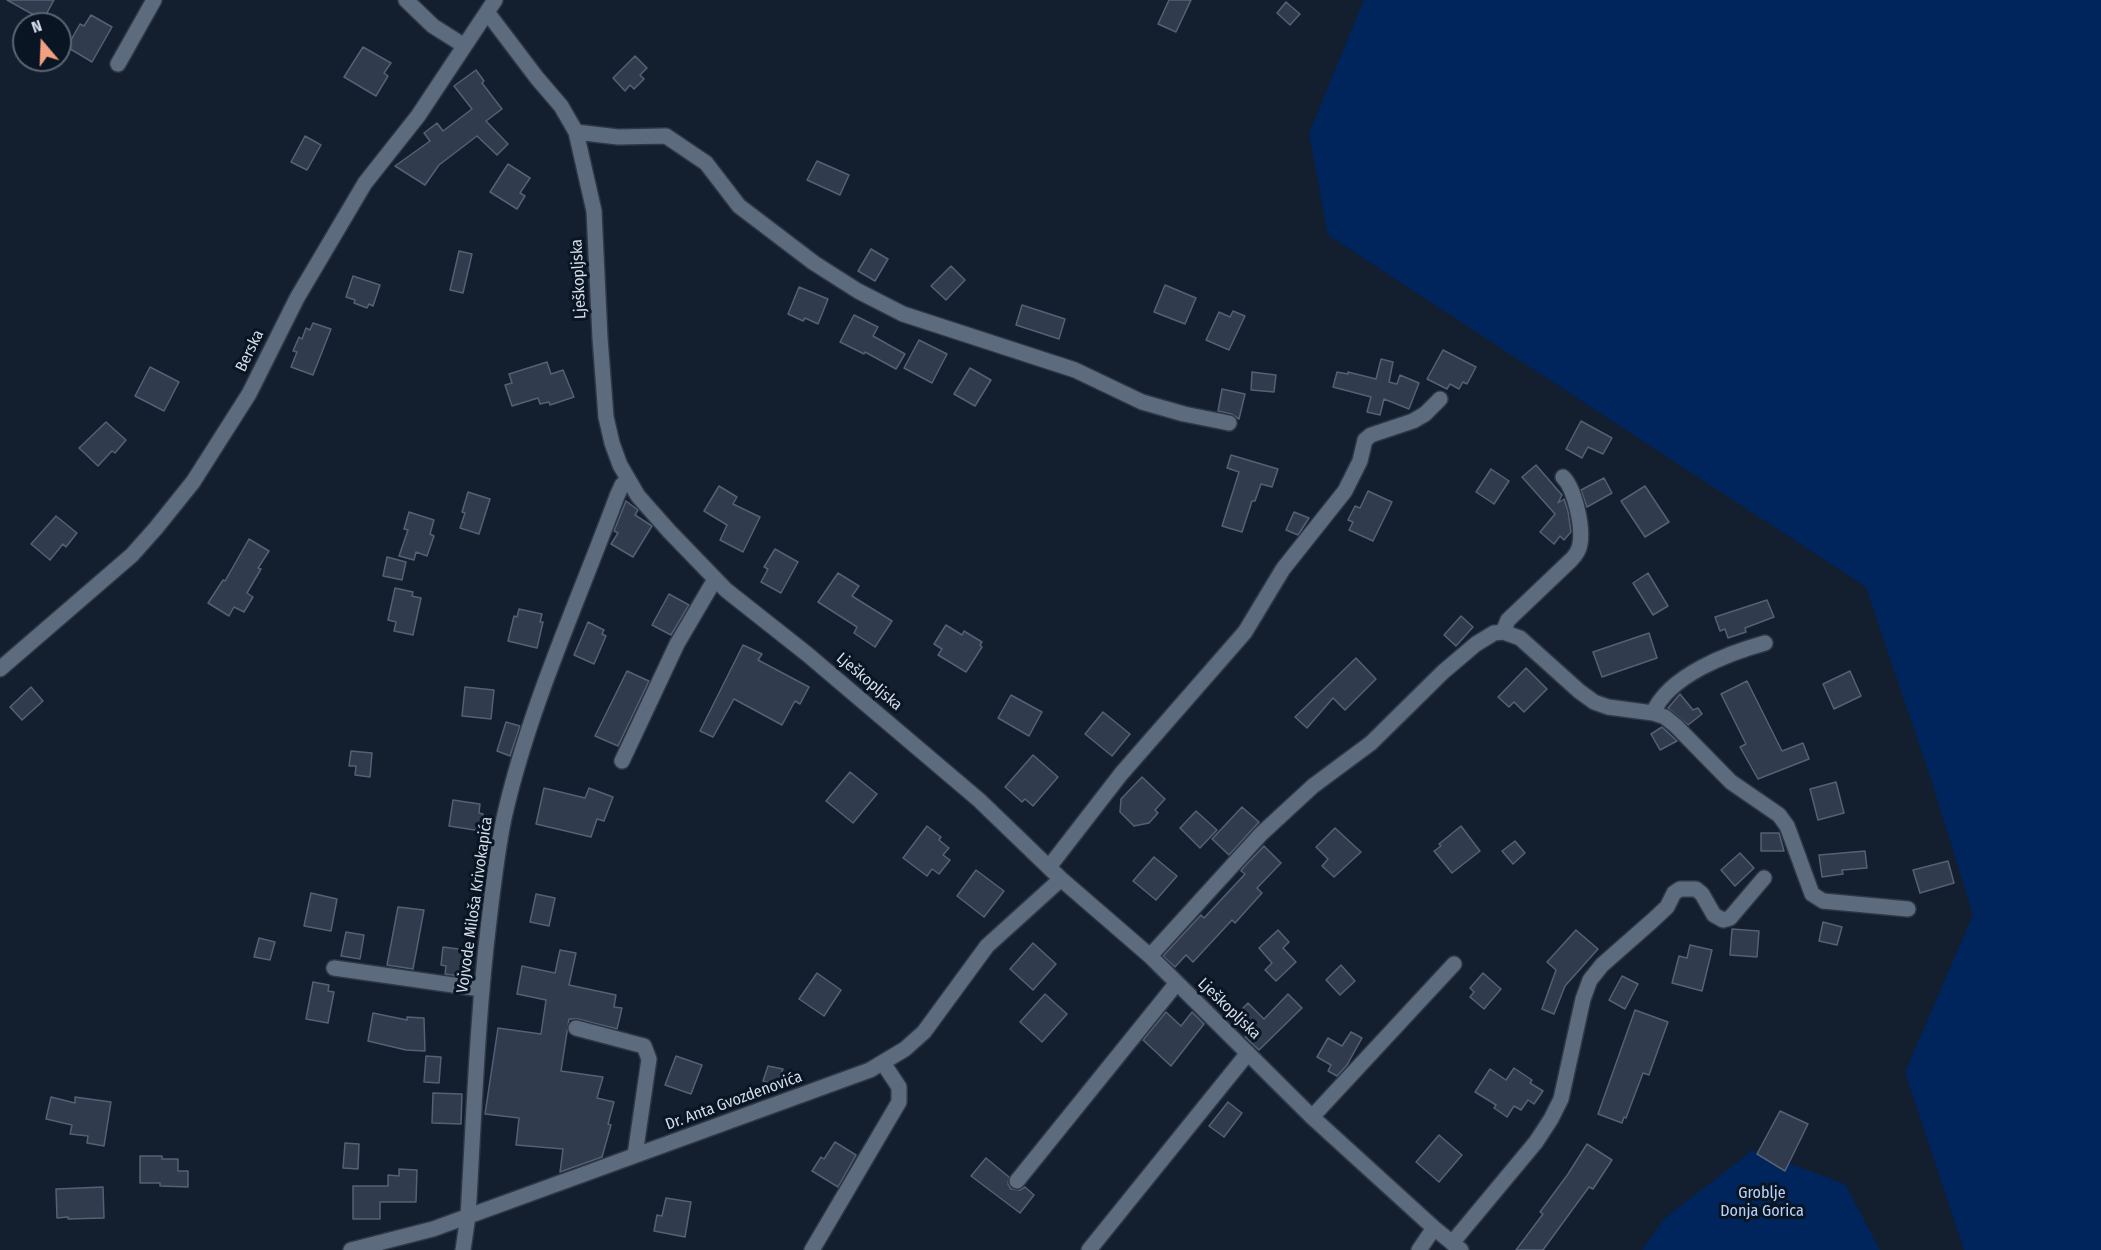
<!DOCTYPE html>
<meta charset="utf-8">
<style>
body{margin:0}
#map{position:relative;width:2101px;height:1250px;overflow:hidden;background:#131e2e;font-family:"Fira Sans Condensed",sans-serif}
canvas{display:block}
.north{position:absolute;left:12px;top:12px;width:60px;height:60px;box-sizing:border-box;background:#0a1524;border:2px solid #5b6572;border-radius:50%;rotate:341deg;font-size:16px;font-weight:700;line-height:24px;text-align:center;color:#d4dce8}
.north::after{content:'';display:block;margin:auto;width:21px;height:27px;background:#f2a080;clip-path:polygon(50% 0,100% 100%,50% 72%,0 100%)}
</style>
<div id="map">
<canvas width="2101" height="1250"></canvas>
<div class="north">N</div>
</div>
<script>
const context = document.querySelector('canvas').getContext('2d');
context.lineJoin = 'round';
function fillPath(path, color) { context.fillStyle = color; context.fill(path, 'evenodd'); }
function strokePath(path, color, width, dash) { context.strokeStyle = color; context.lineWidth = width; context.lineCap = dash ? 'butt' : 'round'; context.setLineDash(dash || []); context.stroke(path); }
function label(font, color, halo, rows, align = 'center') {
  context.font = font + ' "Fira Sans Condensed",sans-serif'; context.lineWidth = 6; context.setLineDash([]); context.textBaseline = 'middle'; context.strokeStyle = halo; context.fillStyle = color; for (const [text, x, y, turn = 0] of rows) {
    context.save(); context.translate(x, y); context.rotate((+turn || 0) * Math.PI / 180); context.textAlign = isNaN(turn) ? turn : align; if (halo) context.strokeText(text, 0, 0); context.fillText(text, 0, 0); context.restore();
  }
}
fillPath(new Path2D(`
 M1364,0H2101V1250H1964L1905,1072L1973,915L1932,782L1866,587L1328,235L1309,133Z
 M1753,1150L1845,1184L1880,1250H1642L1665,1218Z`), '#00255c');
const building = new Path2D(`
 M7,0H54L43,20Z
 M1169,0H1191L1176,32L1158,24Z
 M1286,2L1300,14L1290,25L1277,13Z
 M91,15L112,27L92,62L67,47L80,24L84,26Z
 M363,47L391,63L384,73L388,76L376,96L344,77Z
 M635,56L647,68L640,75L644,79L634,89L630,85L625,91L613,78Z
 M476,70L484,81L482,83L502,109L486,121L508,144L497,155L477,136L439,165L425,185L395,166L430,141L424,133L437,123L443,131L472,109L454,86Z
 M305,136L321,145L307,170L291,162Z
 M817,161L849,175L840,195L807,180Z
 M508,164L530,178L520,193L525,196L517,209L490,192Z
 M871,249L888,259L875,281L858,271Z
 M459,251L472,254L463,293L450,290Z
 M951,266L965,280L946,300L931,286Z
 M353,276L380,285L373,306L369,304L367,308L354,303L355,300L346,297Z
 M1165,285L1196,298L1185,324L1154,312Z
 M799,287L828,299L818,324L805,318L803,321L788,314Z
 M1022,305L1065,319L1059,339L1016,325Z
 M1233,311L1245,316L1229,350L1206,340L1219,312L1230,317Z
 M854,315L878,327L873,336L905,354L896,369L865,352L864,354L840,342Z
 M313,323L331,329L313,375L291,367L297,352L293,351L299,337L302,339L306,328L310,330Z
 M919,340L947,354L932,383L904,368Z
 M1443,350L1476,367L1467,384L1463,382L1459,389L1450,384L1447,389L1427,379Z
 M1381,359L1393,362L1389,382L1397,384L1400,375L1419,383L1409,409L1384,399L1380,415L1367,412L1371,397L1333,387L1337,372L1348,374V372L1376,379Z
 M547,362L551,374L563,370L574,397L550,405L549,402L540,404L538,398L512,406L505,385L512,383L509,374Z
 M150,367L179,382L164,411L135,396Z
 M970,368L991,380L975,406L954,394Z
 M1252,372L1276,375L1274,392L1251,390Z
 M1222,389L1245,394L1239,419L1231,414L1218,411Z
 M1581,421L1612,438L1603,454L1588,447L1582,458L1566,449Z
 M106,422L126,440L115,453L112,451L98,466L79,448Z
 M1231,455L1278,469L1272,487L1261,484L1255,501H1252L1242,532L1222,526L1239,472L1227,468Z
 M1536,465L1562,495L1558,503L1564,499L1568,511L1571,532L1564,540L1560,536L1554,544L1540,532L1555,514L1522,477Z
 M1491,469L1509,481L1494,504L1476,492Z
 M1604,478L1612,493L1587,507L1581,490Z
 M719,486L737,497L733,504L760,517L743,552L720,540L727,525L704,511Z
 M1645,486L1669,522L1645,537L1621,501Z
 M1368,491L1392,502L1373,541L1349,530L1353,522L1348,520L1355,506L1360,508Z
 M468,492L490,499L479,534L460,528L465,513L462,512Z
 M626,501L638,510L635,515L652,526L633,557L611,544L618,533L614,531Z
 M409,512L434,520L430,534L434,536L427,556L416,552L414,560L399,556L408,530L404,529Z
 M1294,512L1309,518L1298,535L1286,530Z
 M56,516L77,533L66,547L63,544L50,560L31,544Z
 M249,539L269,551L258,568L261,569L247,593L253,597L244,612L234,607L229,616L208,603L223,580L225,581Z
 M775,549L798,562L781,593L761,582L768,569L764,567Z
 M387,557L406,562L402,580L383,576Z
 M838,573L859,586L852,596L892,621L875,647L854,633L857,627L818,602Z
 M1648,573L1668,606L1653,615L1633,583Z
 M395,588L413,592L412,596L421,598L413,635L394,631L396,622L388,620Z
 M669,594L689,605L671,635L652,625Z
 M1767,600L1774,617L1745,628L1746,632L1728,638L1725,629L1720,631L1715,617Z
 M519,609L542,614L540,622H543L537,648L508,641L514,616L517,617Z
 M1461,616L1473,627L1456,646L1444,635Z
 M588,622L604,630L602,634L606,636L594,664L574,655Z
 M946,625L962,635L964,631L982,642L980,645L982,647L966,672L938,655L942,649L934,644Z
 M1649,633L1657,658L1602,677L1593,652Z
 M743,645L762,654L758,660L809,687L800,704L795,701L782,725L734,699L713,737L700,731Z
 M1356,658L1376,679L1345,710L1333,698L1307,728L1295,717Z
 M1526,668L1547,689L1524,712L1514,702L1509,707L1498,697Z
 M627,671L649,681L618,746L595,736Z
 M1850,671L1861,696L1834,709L1823,684Z
 M1747,681L1782,751L1803,743L1809,759L1758,779L1740,747L1746,744L1721,694Z
 M31,687L43,701L22,720L10,707Z
 M465,687L494,690L491,719L462,716Z
 M1680,694L1693,710L1698,708L1702,714L1688,725L1668,708Z
 M1011,695L1042,712L1029,736L998,718Z
 M1103,712L1130,734L1112,756L1085,734Z
 M506,722L520,726L510,756L497,751Z
 M1662,727L1677,741L1660,750L1651,734Z
 M351,751L372,753L370,777L355,775L356,766H349Z
 M1033,755L1058,777L1033,806L1025,799L1022,802L1005,787Z
 M850,772L877,794L853,823L826,801Z
 M1142,777L1165,799L1155,810L1158,813L1149,823L1134,826L1120,812L1121,799Z
 M1836,782L1844,813L1818,820L1810,789Z
 M544,788L585,798L589,788L613,797L604,821L597,819L591,837L536,824Z
 M453,800L480,804L479,813L483,814L481,831L449,826Z
 M1242,807L1259,822L1229,855L1212,839Z
 M1196,811L1217,830L1200,848L1180,828Z
 M927,826L941,837L939,840L949,848L943,855L950,860L939,874L932,869L927,876L903,858Z
 M1461,826L1480,851L1452,873L1434,851L1441,846L1439,844Z
 M1335,828L1361,852L1334,877L1322,866L1328,859L1316,847Z
 M1761,833H1779L1784,851H1761Z
 M1515,841L1525,853L1513,864L1502,851Z
 M1264,846L1281,863L1257,888L1262,893L1235,923L1232,920L1193,962L1186,955L1175,967L1163,956L1201,915L1204,918L1245,874L1241,871L1243,868Z
 M1865,851L1867,868L1842,870L1843,874L1822,877L1819,855Z
 M1740,853L1754,868L1735,886L1721,870Z
 M1154,857L1177,876L1156,900L1133,881Z
 M1948,861L1954,883L1920,893L1913,870Z
 M976,870L1004,891L984,917L957,896Z
 M311,893L337,899L331,931L304,926Z
 M536,894L555,898L549,926L530,922Z
 M398,907L424,910L413,969L387,965Z
 M1823,922L1842,927L1837,945L1819,941Z
 M1732,929L1759,931L1757,957L1730,955Z
 M1278,930L1289,942L1283,948L1296,962L1276,981L1265,970L1272,963L1259,948Z
 M1576,930L1598,949L1565,986L1554,1014L1542,1009L1556,970L1547,962Z
 M346,932L364,935L360,959L341,956Z
 M259,938L275,942L270,960L254,957Z
 M1033,943L1056,964L1033,990L1010,969Z
 M1690,945L1712,950L1702,991L1672,983L1679,956L1687,958Z
 M443,947L474,951L471,978L445,974L446,966L441,965Z
 M560,950L576,953L569,985L616,995L614,1007L622,1008L617,1029L578,1019H569L561,1071L603,1077L597,1098L614,1102L608,1124L611,1125L602,1157L560,1172L563,1149L516,1145L519,1118L485,1114L498,1028L541,1034L546,1000L517,994L522,966L555,973Z
 M1341,965L1355,981L1340,995L1326,980Z
 M817,973L841,990L824,1016L799,999Z
 M1483,973L1501,989L1484,1009L1470,997L1474,992L1470,988Z
 M1622,976L1638,984L1625,1009L1609,1000Z
 M313,982L329,985L328,991L334,992L328,1023L306,1019Z
 M1045,994L1067,1014L1042,1042L1020,1022Z
 M1288,994L1302,1008L1259,1050L1245,1037L1248,1035L1232,1019L1248,1003L1264,1019Z
 M1635,1010L1668,1022L1649,1075L1643,1073L1626,1118L1624,1117L1622,1123L1598,1114Z
 M1166,1012L1181,1026L1192,1012L1204,1024L1171,1066L1143,1040Z
 M373,1013L407,1020V1017L424,1018L425,1051L406,1050L368,1041Z
 M1351,1032L1362,1038L1347,1065L1337,1076L1328,1071L1331,1065L1317,1057L1328,1038L1342,1046Z
 M426,1056L441,1057L439,1083L424,1082Z
 M676,1056L702,1065L691,1094L665,1085Z
 M768,1066L783,1069L777,1086L763,1081Z
 M1514,1068L1532,1080L1530,1083L1543,1091L1534,1104L1528,1100L1521,1110L1514,1106L1507,1117L1494,1108L1496,1105L1475,1092L1490,1069L1506,1080Z
 M433,1093L462,1094L461,1124L432,1123Z
 M51,1097L75,1103V1097L111,1102L104,1146L87,1143L88,1136L70,1134L72,1125L46,1119Z
 M1228,1102L1242,1113L1224,1137L1209,1126Z
 M1780,1111L1808,1124L1785,1171L1757,1154Z
 M1439,1135L1462,1155L1439,1182L1416,1162Z
 M835,1142L856,1155L838,1187L812,1171L821,1157L824,1159Z
 M345,1143L359,1144L358,1169L343,1168Z
 M1587,1144L1612,1160L1593,1189L1589,1187L1543,1250H1516L1543,1214L1540,1212L1568,1174Z
 M140,1156H162V1159H178V1171H188V1187L160,1186V1183H140Z
 M986,1158L1009,1177L1008,1184L1011,1189L1020,1190L1025,1187L1034,1195L1020,1213L971,1176Z
 M399,1169L417,1170L416,1202H380V1219H353V1186H388V1175L399,1176Z
 M103,1187L104,1218L68,1219V1217L57,1218L56,1189Z
 M666,1198L691,1202L685,1237L654,1231L657,1215L662,1216Z`);
fillPath(building, '#303c4e');
strokePath(building, '#546175', 1.5);
const minor = new Path2D(`
 M406,0L433,26L463,45
 M487,12L537,78L561,106L576,132L594,211L600,338L606,417L612,443L620,465L638,496L669,531L726,590L807,654L979,800L1061,879L1150,956L1312,1117L1434,1228L1461,1250
 M118,64L154,0
 M576,132L618,137L666,136L706,163L739,206L814,263L858,291L903,314L1075,370L1142,402L1184,414L1229,423
 M1503,632L1508,620L1571,560C1576,555 1579,551 1580,544C1583,527 1575,489 1563,477
 M0,669L132,555L156,528L193,482L249,394L297,298L365,183L418,116L495,0
 M1653,713C1669,675 1729,653 1765,643
 M622,761L677,644L711,586L716,580
 M1049,867L1121,774L1245,632L1283,569L1345,491L1360,461L1365,440L1371,435L1413,421L1425,414L1440,399
 M1150,956L1261,834L1313,786L1371,743L1443,672L1476,644L1494,633L1503,632L1520,638L1579,691L1594,702L1608,707L1653,713L1665,717L1676,726L1731,782L1779,815L1787,826L1793,842L1812,894L1823,901L1908,909
 M334,968L481,989
 M576,1028L644,1046L649,1059L635,1155
 M1312,1117L1454,964
 M1017,1181L1176,984
 M1452,1243L1536,1142L1551,1119L1561,1099L1583,999L1590,980L1602,965L1652,921L1667,907L1674,893L1680,889H1696L1702,894L1714,915L1723,920L1730,918L1764,878
 M351,1250L433,1229L870,1070L905,1049L924,1032L987,946L1061,879
 M463,1250L468,1216C474,1118 477,1019 489,921C493,887 497,852 504,818C529,707 578,602 617,496L622,485L628,480
 M812,1250L899,1102V1087L883,1063
 M1089,1250L1248,1053
 M1419,1250L1434,1228`);
strokePath(minor, '#303744', 18);
strokePath(minor, '#5d6b7f', 15);
label('16px', '#d4dce8', '#0a1524', [
 ["Lješkopljska",579,279,-93],
 ["Berska",250,351,-64],
 ["Lješkopljska",869,682,40],
 ["Vojvode Miloša Krivokapića",475,905,-82],
 ["Lješkopljska",1229,1009,44],
 ["Dr. Anta Gvozdenovića",734,1101,-20]
]);
label('16px', '#b8d3fa', '#0a1524', [
 ["Groblje",1762,1194],
 ["Donja Gorica",1762,1212]
]);
</script>
